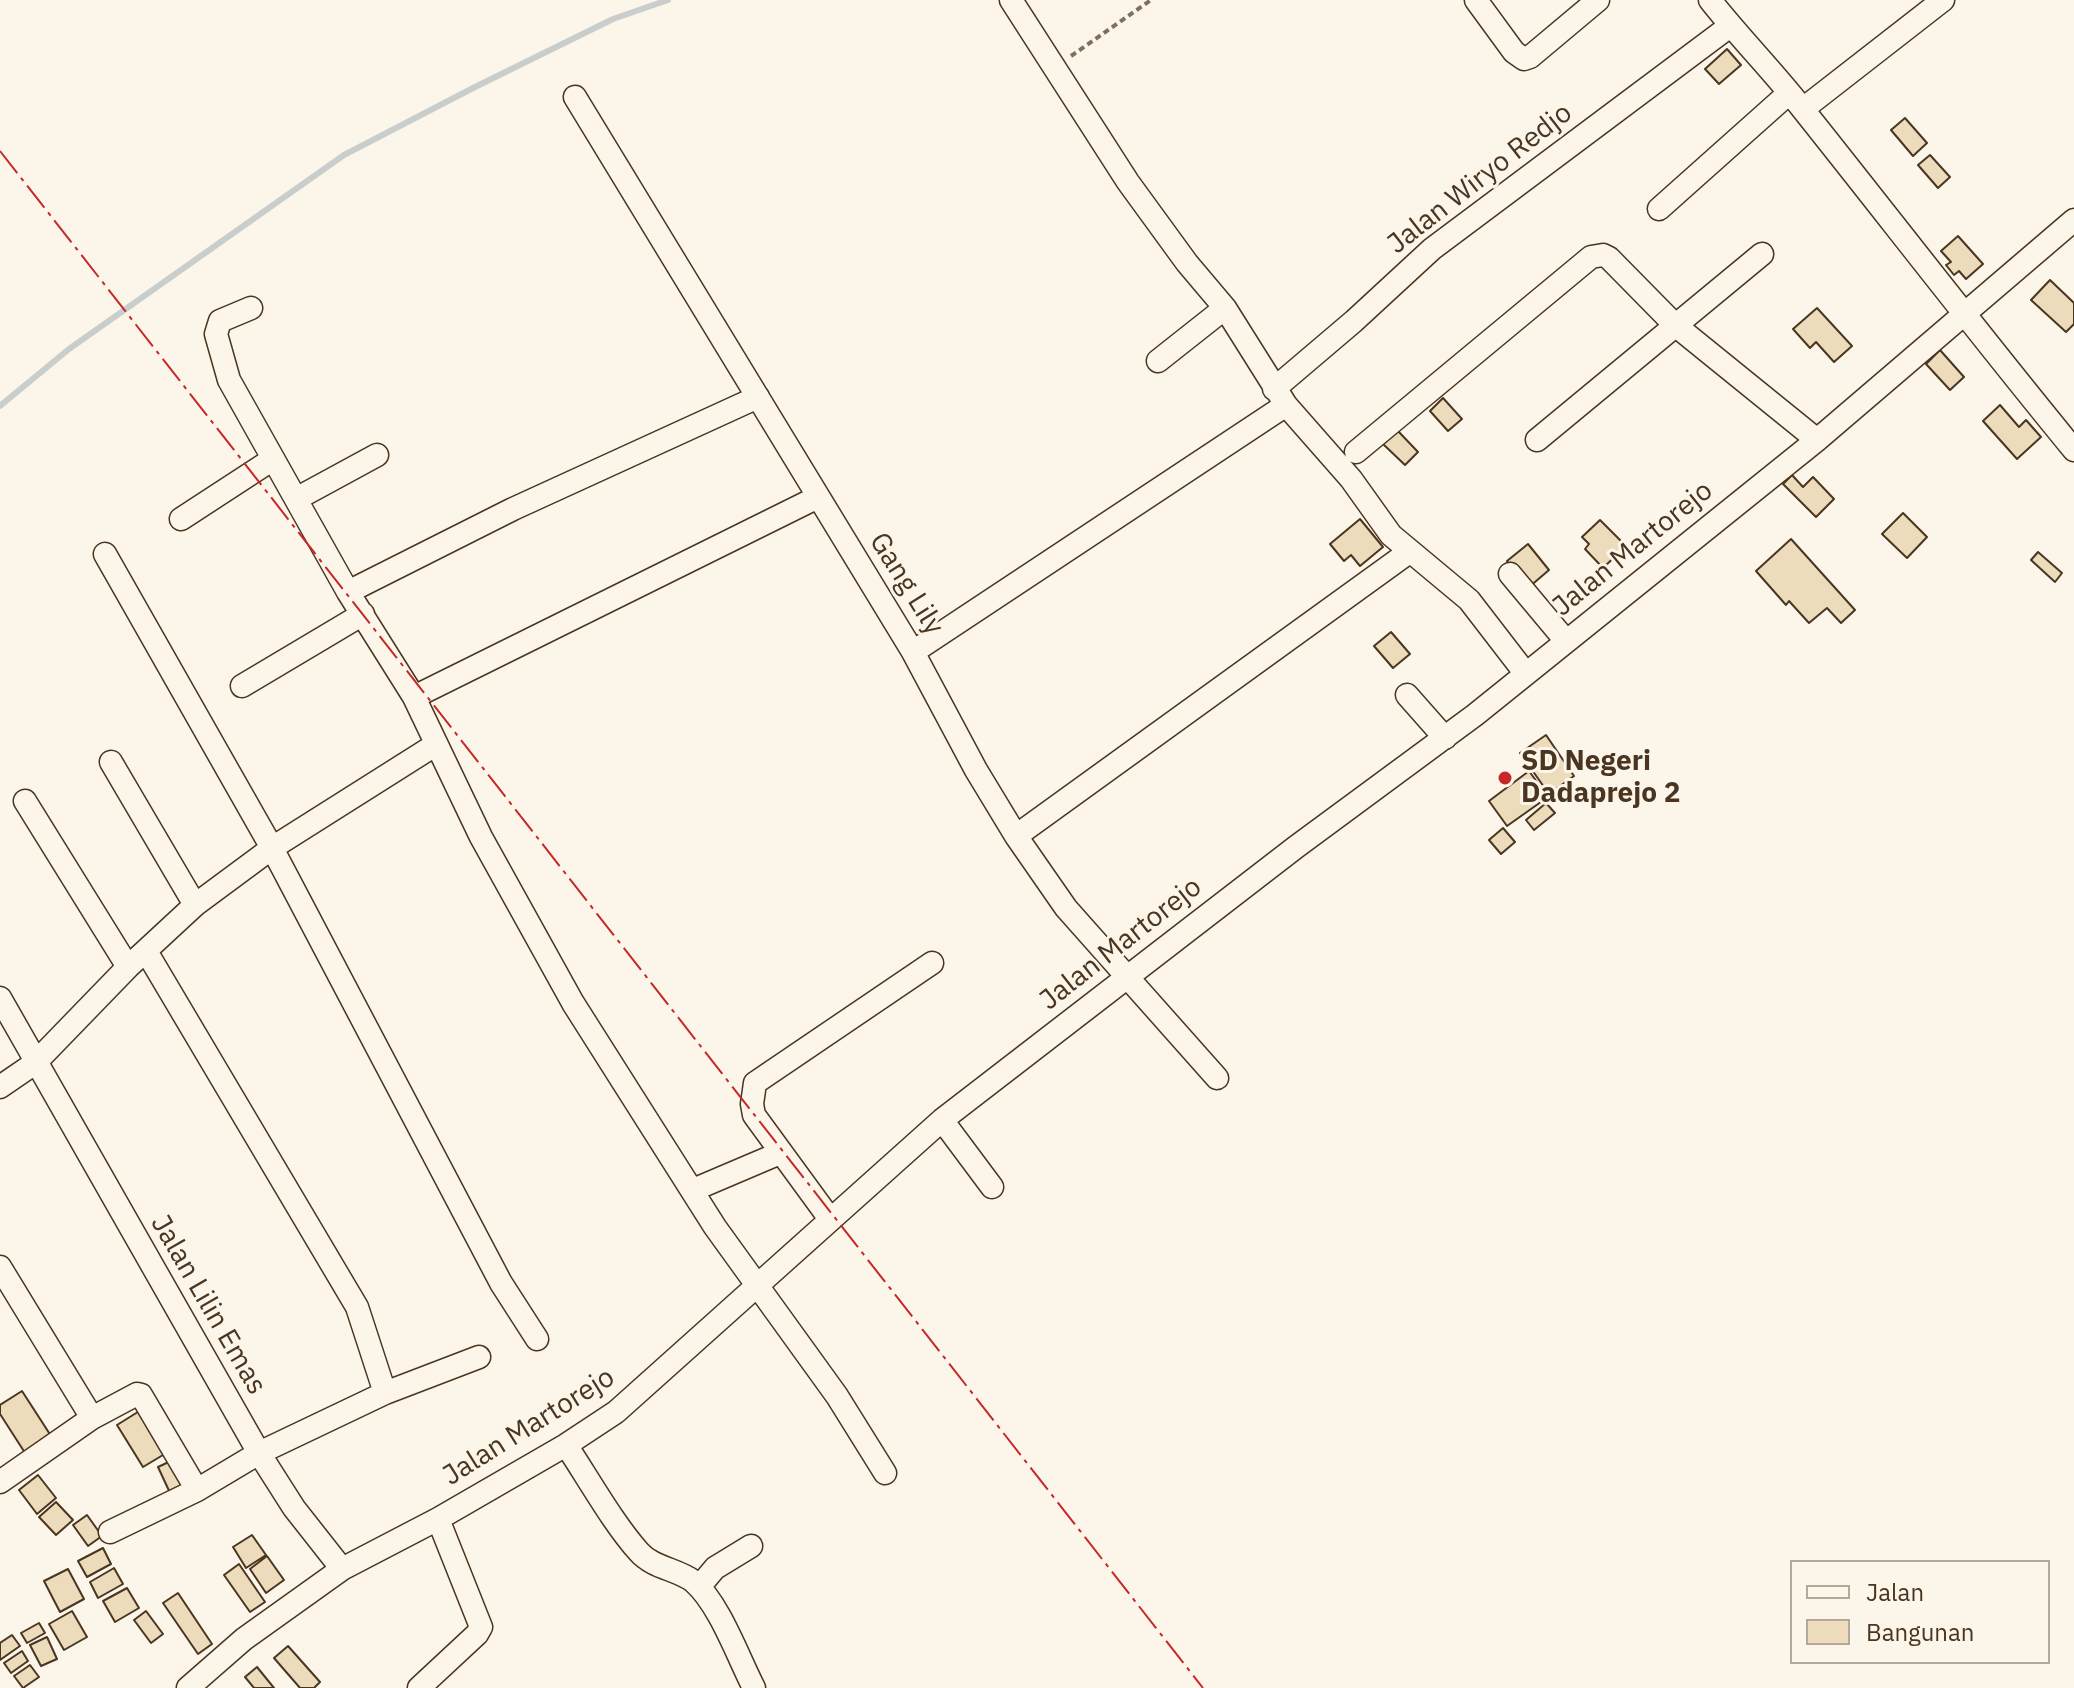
<!DOCTYPE html>
<style>
body{margin:0}
#map{position:relative;width:2074px;height:1688px;overflow:hidden;background:#fbf6e9;font-family:"IBM Plex Sans",sans-serif}
canvas{display:block}
.legend{position:absolute;left:1790px;top:1560px;width:260px;height:104px;box-sizing:border-box;background:#fbf6e9;border:2px solid #b4a999;margin:0;padding:10px 14px;list-style:none;font-size:24px;color:#4a3520}
.legend li{display:flex;align-items:center;gap:16px;height:40px}
.legend b{width:40px;border:2px solid #b4a999}
</style>
<div id="map">
<canvas width="2074" height="1688"></canvas>
<ul class="legend">
<li><b style="height:10px;background:#fbf6e9"></b>Jalan</li>
<li><b style="height:22px;background:#ecdcbc"></b>Bangunan</li>
</ul>
</div>
<script>
const context = document.querySelector('canvas').getContext('2d');
context.lineJoin = 'round';
function strokePath(path, color, width, dash) { context.strokeStyle = color; context.lineWidth = width; context.lineCap = dash ? 'butt' : 'round'; context.setLineDash(dash || []); context.stroke(path); }
function fillPath(path, color) { context.fillStyle = color; context.fill(path, 'evenodd'); }
function label(font, color, halo, rows, align = 'center') {
  context.font = font + ' "IBM Plex Sans",sans-serif'; context.lineWidth = 6; context.setLineDash([]); context.textBaseline = 'middle'; context.strokeStyle = halo; context.fillStyle = color; for (const [text, x, y, turn = 0] of rows) {
    context.save(); context.translate(x, y); context.rotate((+turn || 0) * Math.PI / 180); context.textAlign = isNaN(turn) ? turn : align; if (halo) context.strokeText(text, 0, 0); context.fillText(text, 0, 0); context.restore();
  }
}
strokePath(new Path2D(`
 M0,406L69,349L344,155L473,88L613,19L668,0`), '#c9cecd', 6);
const building = new Path2D(`
 M1727,49L1741,65L1719,84L1705,69Z
 M1905,118L1927,143L1913,156L1891,130Z
 M1930,155L1950,177L1938,188L1918,165Z
 M1958,236L1983,264L1966,279L1959,271L1954,275L1946,265L1951,262L1941,251Z
 M2050,280L2074,303V324L2066,332L2031,300Z
 M1817,308L1852,346L1834,362L1816,342L1810,348L1793,329Z
 M1940,350L1964,377L1950,390L1926,364Z
 M1443,398L1462,419L1448,431L1430,411Z
 M2000,405L2019,427L2026,420L2041,437L2017,459L1983,421Z
 M1397,430L1418,452L1405,465L1383,444Z
 M1792,475L1803,487L1813,477L1834,499L1816,517L1783,484Z
 M1903,513L1927,537L1907,558L1882,534Z
 M1360,519L1383,547L1360,566L1351,555L1344,561L1330,544Z
 M1600,520L1626,546L1603,568L1585,549L1589,544L1582,537Z
 M1791,539L1855,610L1841,623L1827,608L1809,623L1789,601L1786,605L1756,571Z
 M1528,544L1549,570L1528,588L1507,561Z
 M2038,552L2062,573L2055,582L2031,560Z
 M1391,632L1410,654L1393,668L1374,646Z
 M1546,735L1574,776L1549,794L1520,753Z
 M1529,771L1548,797L1507,826L1489,801Z
 M1546,803L1555,813L1534,830L1526,820Z
 M1503,828L1515,842L1501,854L1489,840Z
 M22,1391L53,1439L27,1456L0,1414V1405Z
 M141,1410L168,1452L143,1467L117,1425Z
 M173,1460L187,1488L171,1495L158,1467Z
 M38,1475L56,1498L37,1514L19,1490Z
 M56,1502L73,1520L56,1535L39,1517Z
 M87,1515L102,1536L88,1546L73,1525Z
 M252,1535L266,1555L246,1568L233,1547Z
 M103,1548L111,1564L87,1577L78,1561Z
 M267,1556L284,1580L266,1593L250,1569Z
 M239,1564L265,1602L250,1612L224,1575Z
 M114,1568L123,1584L98,1598L90,1582Z
 M68,1569L84,1599L60,1612L44,1581Z
 M127,1588L139,1608L115,1622L103,1601Z
 M178,1593L212,1644L198,1654L163,1603Z
 M72,1611L87,1637L64,1650L49,1624Z
 M146,1611L163,1634L151,1643L134,1620Z
 M39,1623L45,1633L27,1643L21,1633Z
 M12,1635L20,1646L0,1660V1643Z
 M47,1637L57,1659L41,1666L30,1645Z
 M288,1646L320,1682L314,1688H300L274,1658Z
 M22,1651L28,1661L11,1673L4,1663Z
 M30,1665L39,1677L23,1688L14,1676Z
 M257,1667L274,1688H254L245,1677Z`);
fillPath(building, '#ecdcbc');
strokePath(building, '#4a3520', 2);
const minor = new Path2D(`
 M1011,0L1128,182L1187,263L1225,308L1286,405L1351,479L1391,535L1469,600L1526,674
 M1476,0L1514,52L1524,59L1530,57L1598,0
 M1710,0C1739,37 1772,70 1801,107C1892,221 1981,337 2074,450
 M575,97L913,652L976,770L1016,836L1066,908L1217,1078
 M1803,109L1943,0
 M1659,209L1789,93
 M251,308L220,321L216,334L229,380L348,592L414,697L481,837L573,1003L715,1227L837,1396L885,1473
 M1158,361L1225,308
 M1274,389L1354,321L1432,249L1730,26
 M1537,440L1762,254
 M1356,452L1591,257L1603,255L1609,258L1675,325L1817,440
 M296,499L377,455
 M181,519L273,459
 M105,554L272,848L501,1283L537,1339
 M1510,574L1566,641
 M348,592L513,509L758,397
 M913,652L1286,405
 M242,686L363,614
 M1407,695L1445,738
 M414,697L818,497
 M111,762L195,905
 M25,801L128,967
 M1016,836L1409,552
 M146,951L357,1307L385,1393
 M0,998L259,1453L294,1508L342,1569
 M0,1087L35,1063L128,967L195,905L272,848L435,745
 M942,1120L992,1187
 M693,1190L780,1153
 M830,1219L754,1115L752,1104L755,1083L932,963
 M0,1267L92,1418
 M566,1445C588,1478 613,1523 639,1552C653,1568 677,1569 693,1581C719,1603 738,1657 754,1688
 M0,1482L92,1418L137,1394L141,1395L197,1490
 M110,1532L197,1490L259,1453L385,1393L479,1357
 M699,1587L715,1568L751,1546
 M188,1688L244,1639L342,1569L438,1519L566,1445L616,1412L942,1120L1296,847L1475,715L1817,440L2074,220
 M419,1688L477,1634L481,1627L438,1519`);
strokePath(minor, '#4a3520', 25);
strokePath(new Path2D(`
 M1071,56L1151,0`), '#7f6f5c', 4, [6, 4]);
strokePath(minor, '#fbf6e9', 22);
strokePath(new Path2D(`
 M0,151L1203,1688`), '#c62828', 2, [28, 6, 4, 6]);
for (const [x, y, r, color] of [
 [1505,778,8,"#c62828"]
]) { const dot = new Path2D(); dot.arc(x, y, r, 0, 2 * Math.PI); context.fillStyle = color; context.fill(dot); strokePath(dot, '#fbf6e9', 3); }
label('28px', '#4a3520', '#fbf6e9', [
 ["Jalan Wiryo Redjo",1480,179,-38],
 ["Jalan Martorejo",1633,549,-39],
 ["Gang Lily",906,584,58],
 ["Jalan Martorejo",1121,944,-38],
 ["Jalan Lilin Emas",208,1305,60],
 ["Jalan Martorejo",529,1427,-32]
]);
label('bold 28px', '#4a3520', '#fbf6e9', [
 ["SD Negeri",1521,762],
 ["Dadaprejo 2",1521,794]
], 'left');
</script>
